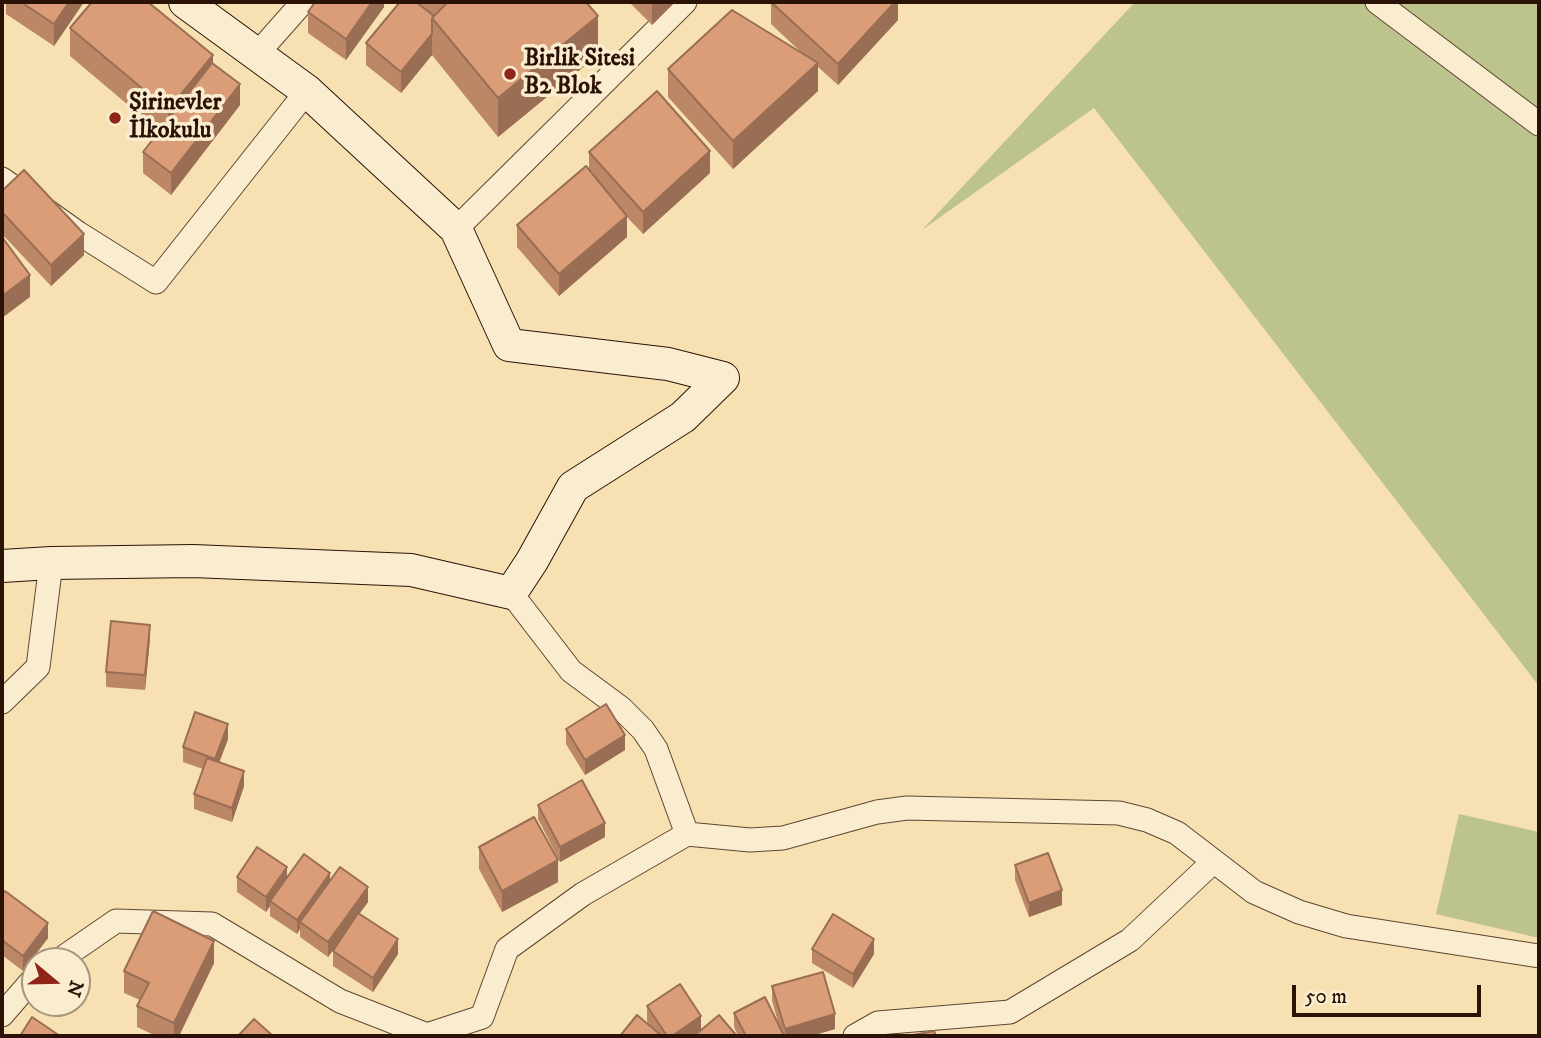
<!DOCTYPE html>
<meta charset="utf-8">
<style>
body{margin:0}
#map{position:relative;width:1541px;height:1038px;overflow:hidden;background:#f7e1b3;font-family:"IM FELL DW Pica",serif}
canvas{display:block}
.frame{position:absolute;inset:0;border:4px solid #2b1206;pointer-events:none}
.north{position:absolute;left:21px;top:947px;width:70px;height:70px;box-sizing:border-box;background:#faecce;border:2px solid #a7957e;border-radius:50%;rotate:109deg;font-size:19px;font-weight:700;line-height:28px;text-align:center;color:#2b1206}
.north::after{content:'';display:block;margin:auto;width:24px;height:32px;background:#8f2418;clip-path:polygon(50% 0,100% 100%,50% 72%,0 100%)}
.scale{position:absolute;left:1292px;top:985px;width:189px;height:32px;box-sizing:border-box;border:4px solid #2b1206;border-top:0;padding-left:9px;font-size:21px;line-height:24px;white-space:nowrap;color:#2b1206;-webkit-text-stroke:5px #faecce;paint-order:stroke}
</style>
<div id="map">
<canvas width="1541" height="1038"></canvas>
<div class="frame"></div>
<div class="north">N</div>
<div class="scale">50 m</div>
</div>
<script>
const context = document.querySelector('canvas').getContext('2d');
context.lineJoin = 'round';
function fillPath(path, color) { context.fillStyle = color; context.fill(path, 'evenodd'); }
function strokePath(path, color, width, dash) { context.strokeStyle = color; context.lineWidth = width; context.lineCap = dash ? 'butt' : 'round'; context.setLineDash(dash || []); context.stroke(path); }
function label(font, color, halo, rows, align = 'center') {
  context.font = font + ' "IM FELL DW Pica",serif'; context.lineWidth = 7; context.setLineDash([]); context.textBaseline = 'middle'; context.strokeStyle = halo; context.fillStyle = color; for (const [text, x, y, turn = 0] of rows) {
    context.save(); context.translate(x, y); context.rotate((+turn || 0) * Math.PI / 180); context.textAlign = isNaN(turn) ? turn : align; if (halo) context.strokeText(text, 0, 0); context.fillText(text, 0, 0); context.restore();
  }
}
fillPath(new Path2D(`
 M1135,2H1539V686L1094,108L922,230Z
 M1459,814L1539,832V938L1436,914Z`), '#bdc38c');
const street = new Path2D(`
 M1377,2L1539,124
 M257,54L303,2
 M2,179L78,233L156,282L307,91
 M456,229L685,2
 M511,593L571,671L621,708L643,730L656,749L687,834L750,840L783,838L877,812L907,808L1119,813L1147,820L1177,833L1254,892L1299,912L1346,926L1539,956
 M2,702L38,667L51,563
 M58,961L116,921L212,924L340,1001L427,1035L482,1017L507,949L583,894L687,834
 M2,1015L35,977
 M855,1036L878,1023L1010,1012L1130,940L1213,862`);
const secondary = new Path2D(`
 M2,566L51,563L193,561L411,570L511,593L532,561L573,487L683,417L723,378L668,364L509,345L456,229L307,91L185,2`);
strokePath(street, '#5e4631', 25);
strokePath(secondary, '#2b1206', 34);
strokePath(street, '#faecce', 23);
strokePath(secondary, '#faecce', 32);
fillPath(new Path2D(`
 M6,2H84L54,46L6,14Z
 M384,2V7L346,60L308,33V12Z
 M400,2H586L598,55L498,137L432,55L401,93L366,65V43Z
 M629,2H675L652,25Z
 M771,2H898V20L838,85L818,67V91L733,169L668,97V69L805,56L771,24Z
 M70,28L213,63L240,105L171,195L143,173V152L159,131L70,56Z
 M589,152L710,173L643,234L627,217V237L559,296L517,247V225L589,170Z
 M2,191L84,255L51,286L2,234Z
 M150,639L145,690L106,687V672Z
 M566,729L625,750L585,775L566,744Z
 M228,739L219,762L244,786L232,822L194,809V794L203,769L183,762V747Z
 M538,805L605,837L560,862L538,819Z
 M479,847L558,882L502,912L479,869Z
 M1015,865L1062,905L1029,917L1015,880Z
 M237,877L330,881L368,902L359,914L398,954L373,992L333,966V951L340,941L328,957L300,937V929L297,934L270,916V906L266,912L237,892Z
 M2,895L48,938L23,971L2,955Z
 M812,949L874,954L853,988L812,963Z
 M214,963L179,1036H156L137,1027V1006L140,1000L124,993V971Z
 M772,986L835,1029L811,1036H738L734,1027V1013L780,1029L772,1001Z
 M647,1006L701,1030L737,1036H620L649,1025L647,1021Z`), '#bb8767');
fillPath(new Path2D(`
 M69,2H84L54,46V24Z
 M372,2H384V7L346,60V39Z
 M652,2H675L652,25Z
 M895,2H898V20L838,85V64Z
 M598,16V55L498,137V98Z
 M432,34V55L401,93V72Z
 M213,55V83L168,138V110Z
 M818,63V91L733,169V141Z
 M240,84V105L171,195V173Z
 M710,151V173L643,234V212Z
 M627,216V237L559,296V274Z
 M84,234V255L51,286V265Z
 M30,275V297L2,318V296Z
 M150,625V639L145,690V675Z
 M228,724V739L215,774V759Z
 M625,735V750L585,775V760Z
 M244,771V786L232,822V808Z
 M605,823V837L560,862V847Z
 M558,860V882L502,912V891Z
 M287,867V882L270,901V906L266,912V897Z
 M330,873V888L300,922V929L297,934V920Z
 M368,887V902L328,957V942Z
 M1062,890V905L1029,917V903Z
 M48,923V938L23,971V956Z
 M398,939V954L373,992V978Z
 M874,939V954L853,988V974Z
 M214,941V963L179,1036H174V1023Z
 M835,1014V1029L811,1036H785V1029Z
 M701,1016V1031L694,1036H672Z`), '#996e54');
const building = new Path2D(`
 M21,2H69L54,24Z
 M92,2H148L213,55L168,110L70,28Z
 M315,2H372L346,39L308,12Z
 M400,2H416L434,16L432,18V34L401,72L366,43Z
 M448,2H586L598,16L498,98L432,18Z
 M771,2H895L838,64Z
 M732,10L818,63L733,141L668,69Z
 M212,63L240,84L171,173L143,152Z
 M657,91L710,151L643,212L589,152Z
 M586,166L627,216L559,274L517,225Z
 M24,170L84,234L51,265L2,212V191Z
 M2,237L30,275L2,296Z
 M111,621L150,625L145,675L106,672Z
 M606,704L625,735L585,760L566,729Z
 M195,712L228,724L215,759L183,747Z
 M207,758L244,771L232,808L194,794Z
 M582,780L605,823L560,847L538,805Z
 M534,817L558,860L502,891L479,847Z
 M257,847L287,867L266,897L237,877Z
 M1048,853L1062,890L1029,903L1015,865Z
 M304,854L330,873L297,920L270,901Z
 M340,867L368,887L328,942L300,922Z
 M5,891L48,923L23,956L2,940V895Z
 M153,911L214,941L174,1023L137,1006L149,983L124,971Z
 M358,913L398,939L373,978L333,951Z
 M833,914L874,939L853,974L812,949Z
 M823,972L835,1014L785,1029L772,986Z
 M680,984L701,1016L672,1036H667L647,1006Z
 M765,997L784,1036H746L734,1013Z
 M637,1015L662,1036H620Z
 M719,1015L737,1036H694Z
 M32,1017L60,1036H20Z
 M254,1019L273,1036H238Z
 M934,1031L936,1036H908Z`);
fillPath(building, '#da9d78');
strokePath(building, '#996e54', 2);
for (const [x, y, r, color] of [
 [510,74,7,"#8f2418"],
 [115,118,7,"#8f2418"]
]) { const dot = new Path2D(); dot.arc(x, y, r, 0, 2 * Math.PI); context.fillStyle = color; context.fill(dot); strokePath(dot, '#faecce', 2.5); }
label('bold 24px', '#2b1206', '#faecce', [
 ["Birlik Sitesi",524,60],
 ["B2 Blok",524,88],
 ["Şirinevler",129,104],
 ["İlkokulu",129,132]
], 'left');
</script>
